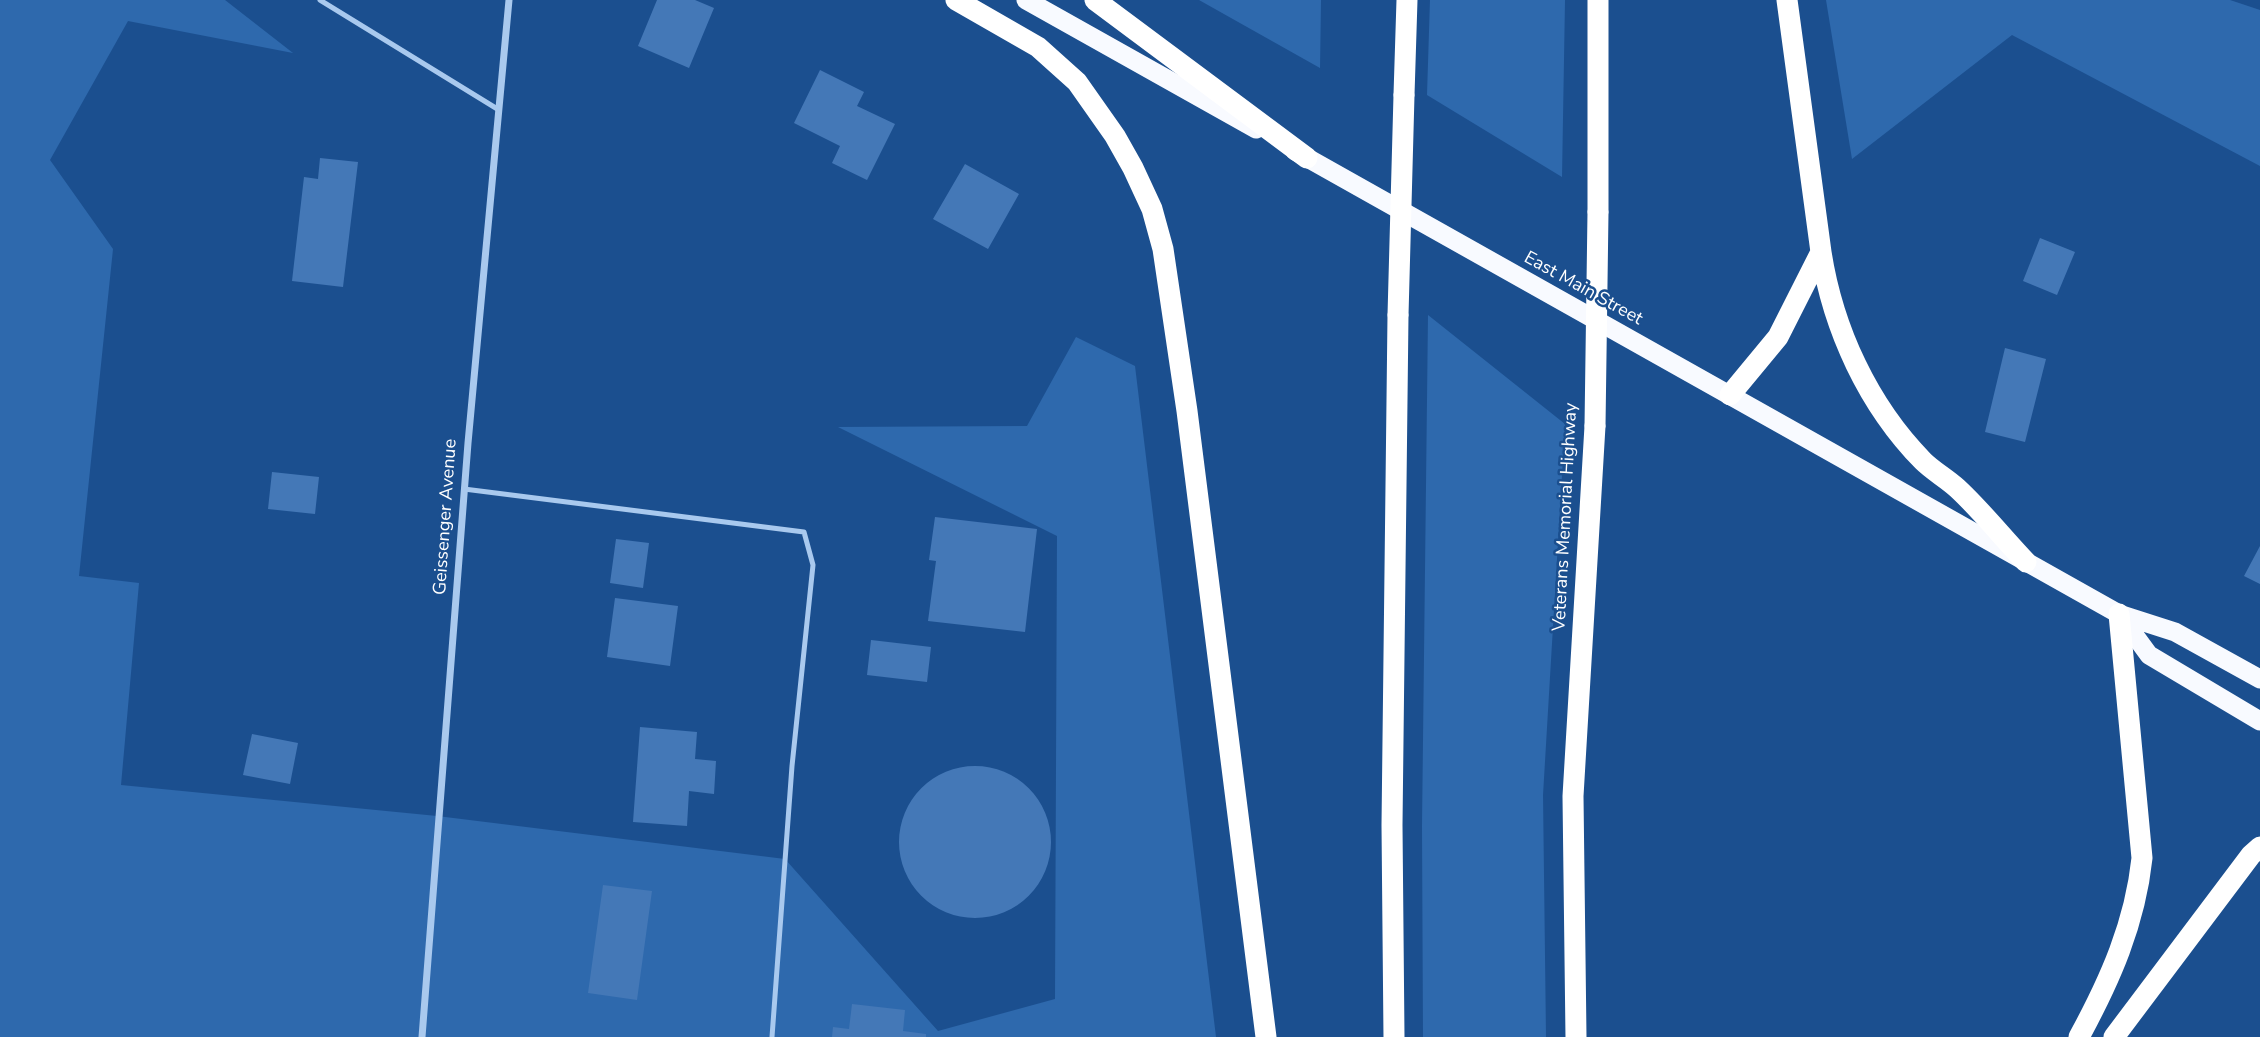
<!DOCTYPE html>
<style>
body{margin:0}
canvas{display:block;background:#1b4f8f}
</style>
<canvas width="2260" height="1037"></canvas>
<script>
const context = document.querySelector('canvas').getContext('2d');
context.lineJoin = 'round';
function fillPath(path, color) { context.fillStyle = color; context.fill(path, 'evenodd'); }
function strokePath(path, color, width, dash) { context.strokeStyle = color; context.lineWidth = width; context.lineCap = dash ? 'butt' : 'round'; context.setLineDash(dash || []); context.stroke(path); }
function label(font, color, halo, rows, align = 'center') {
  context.font = font + ' "Nunito Sans",sans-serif'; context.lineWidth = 5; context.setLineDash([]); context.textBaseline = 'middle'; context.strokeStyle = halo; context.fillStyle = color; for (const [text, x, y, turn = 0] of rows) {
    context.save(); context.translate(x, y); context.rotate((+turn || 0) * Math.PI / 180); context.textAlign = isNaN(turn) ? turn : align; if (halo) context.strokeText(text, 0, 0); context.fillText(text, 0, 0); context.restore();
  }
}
fillPath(new Path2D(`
 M0,0H225L293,53L128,21L50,160L113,249L79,576L139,583L121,785L437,816L785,859L938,1031L1055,999L1057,536L838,427L1027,426L1076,337L1135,366L1216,1037H0Z
 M1199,0H1321L1320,68Z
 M1430,0H1565L1562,177L1427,95Z
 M1826,0H2230L2260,10V166L2012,35L1852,159Z
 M1428,315L1565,424L1543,795L1546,1037H1423L1422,826Z`), '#2e69ad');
fillPath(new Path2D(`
 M657,0H695L714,8L689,68L638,46Z
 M820,70L864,92L857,106L895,124L867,180L832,163L840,146L794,123Z
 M320,158L358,162L343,287L292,281L304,177L318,179Z
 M965,164L1019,194L988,249L933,219Z
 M2040,238L2075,252L2057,295L2023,281Z
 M2005,348L2046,359L2025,442L1985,432Z
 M272,472L319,477L315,514L268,509Z
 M935,517L1037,529L1025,632L928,621L936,561L929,560Z
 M616,539L649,543L643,588L610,583Z
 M2260,546V584L2244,576Z
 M615,598L678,606L670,666L607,657Z
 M871,640L931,647L927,682L867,675Z
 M640,727L697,732L695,759L716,761L714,794L689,791L687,826L633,822Z
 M252,734L298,743L290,784L243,775Z
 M899 842a76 76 0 1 1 152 0a76 76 0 1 1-152 0Z
 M603,885L652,891L637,1000L588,993Z
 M852,1004L905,1010L903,1031L926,1034V1037H832L833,1027L849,1029Z`), '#4478b7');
strokePath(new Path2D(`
 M320,0L499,110
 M464,489L804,532L813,565L792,766L772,1037`), '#a9c9ee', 5);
strokePath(new Path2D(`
 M422,1037L468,443L509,0`), '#a9c9ee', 7);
strokePath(new Path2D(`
 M1026,0L1256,129
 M1295,151L2119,614L2175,632L2260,679
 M2119,614L2149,655L2260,721`), '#f8faff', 19);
strokePath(new Path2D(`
 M956,0L1038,47L1077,82L1115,136L1133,168L1152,209L1163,249L1187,411L1266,1037
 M1095,0L1307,158
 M1598,0V212
 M1404,95L1407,0
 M1821,252C1833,329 1868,405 1923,461C1933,471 1946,478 1957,488C1981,510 2003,538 2026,562
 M1730,395L1778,337L1821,252L1787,0
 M1394,1037L1392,825L1398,315
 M1576,1037L1573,796L1595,426
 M2079,1037C2110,980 2135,924 2142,858L2119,614
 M2114,1037L2251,855L2260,847`), '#fff', 21);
strokePath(new Path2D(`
 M1398,315L1404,95
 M1595,426L1598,212`), '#fff', 21);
label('18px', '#fff', '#1b4f8f', [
 ["East Main Street",1583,289,29],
 ["Geissenger Avenue",446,517,-86],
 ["Veterans Memorial Highway",1566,517,-87]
]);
</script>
